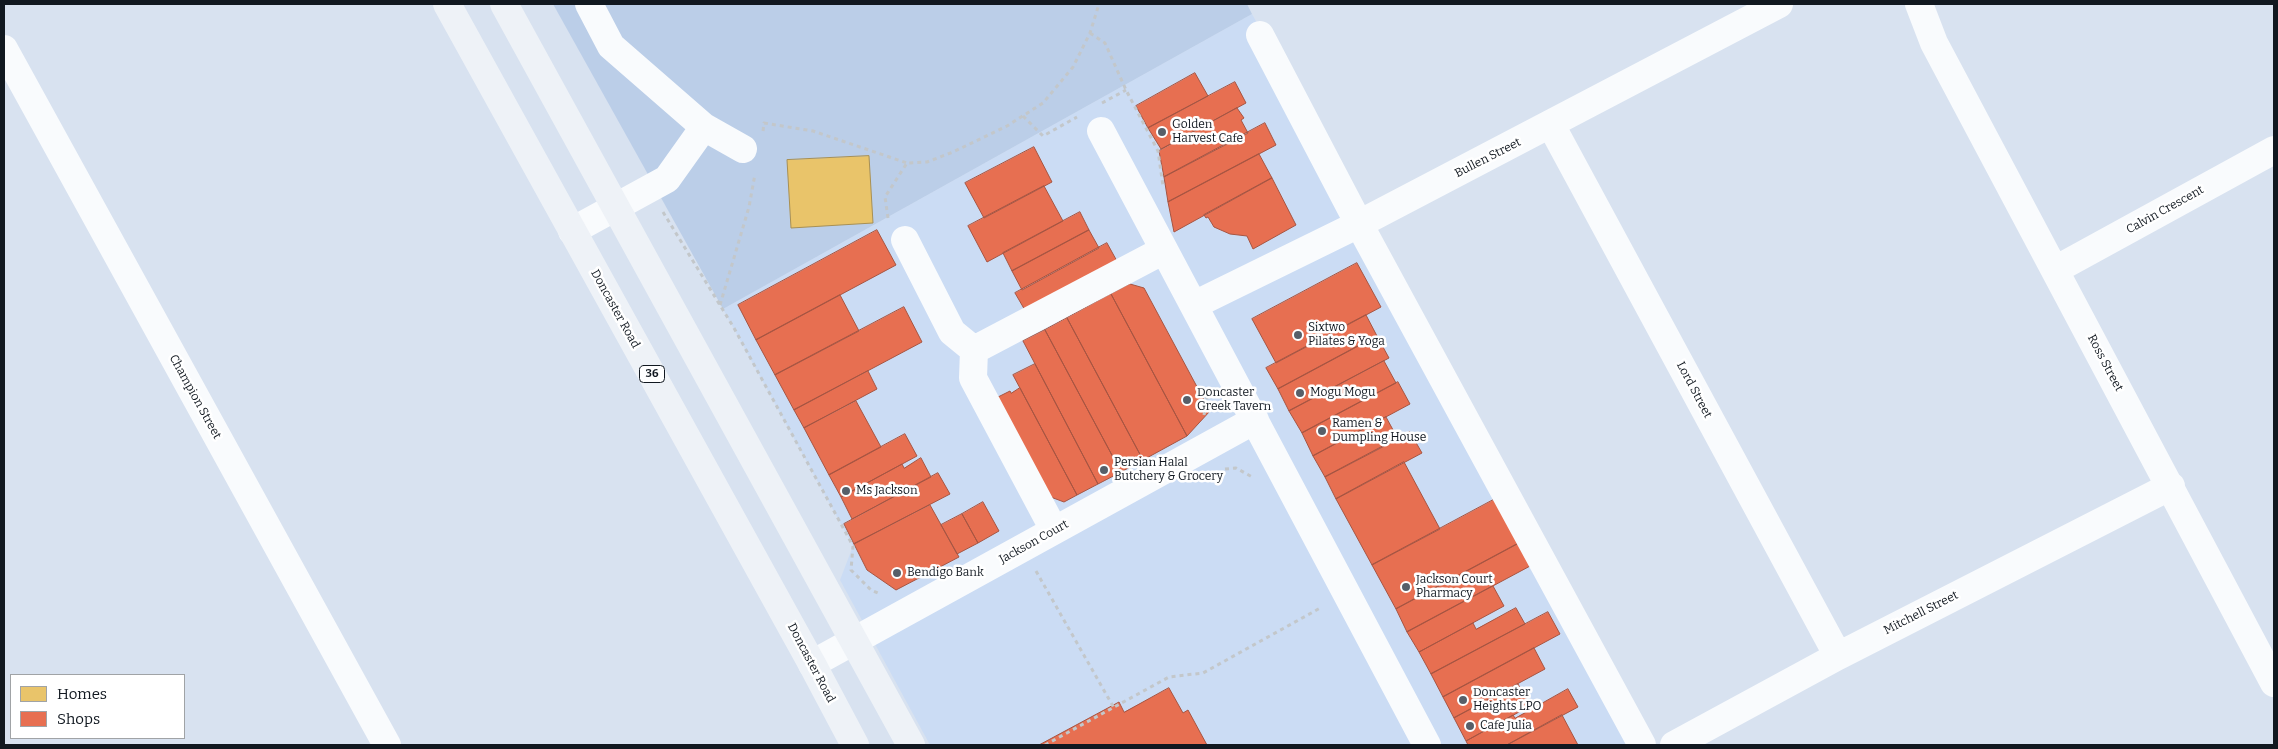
<!DOCTYPE html>
<style>
body{margin:0}
#map{position:relative;width:2278px;height:749px;overflow:hidden;background:#d8e2f0;font-family:Bitter,serif}
canvas{display:block}
.frame{position:absolute;inset:0;border:5px solid #111820;pointer-events:none}
.legend{position:absolute;left:10px;top:674px;width:175px;height:65px;box-sizing:border-box;background:#fff;border:1px solid #a0a3a6;margin:0;padding:6px 9px;list-style:none;font-size:15px;color:#111820}
.legend li{display:flex;align-items:center;gap:10px;height:25px}
.legend b{width:25px;border:1px solid #a0a3a6}
</style>
<div id="map">
<canvas width="2278" height="749"></canvas>
<div class="frame"></div>
<ul class="legend">
<li><b style="height:14px;background:#e9c46a"></b>Homes</li>
<li><b style="height:14px;background:#e76f51"></b>Shops</li>
</ul>
</div>
<script>
const context = document.querySelector('canvas').getContext('2d');
context.lineJoin = 'round';
function fillPath(path, color) { context.fillStyle = color; context.fill(path, 'evenodd'); }
function strokePath(path, color, width, dash) { context.strokeStyle = color; context.lineWidth = width; context.lineCap = dash ? 'butt' : 'round'; context.setLineDash(dash || []); context.stroke(path); }
function label(font, color, halo, rows, align = 'center') {
  context.font = font + ' Bitter,serif'; context.lineWidth = 5; context.setLineDash([]); context.textBaseline = 'middle'; context.strokeStyle = halo; context.fillStyle = color; for (const [text, x, y, turn = 0] of rows) {
    context.save(); context.translate(x, y); context.rotate((+turn || 0) * Math.PI / 180); context.textAlign = isNaN(turn) ? turn : align; if (halo) context.strokeText(text, 0, 0); context.fillText(text, 0, 0); context.restore();
  }
}
fillPath(new Path2D(`
 M1252,14L1652,745H930L840,580L853,546L723,309Z`), '#cbdcf4');
fillPath(new Path2D(`
 M553,4H1247L1252,14L723,309Z`), '#bbcee8');
const homes = new Path2D(`
 M869,156L873,223L791,228L787,160Z`);
fillPath(homes, '#e9c46a');
strokePath(homes, '#a89054', 1);
const shops = new Path2D(`
 M1195,73L1208,96L1148,128L1136,106Z
 M1235,82L1246,103L1161,149L1148,128Z
 M1237,108L1244,118L1241,120L1248,133L1164,177L1159,151Z
 M1265,123L1276,145L1168,202L1164,177Z
 M1034,147L1052,182L984,218L965,183Z
 M1259,154L1272,178L1174,232L1168,202Z
 M1272,178L1296,225L1253,249L1247,236L1230,234L1214,227L1208,217L1206,218L1204,215Z
 M1044,186L1063,221L987,262L968,226Z
 M1080,212L1089,230L1012,271L1003,253Z
 M877,230L896,265L756,340L738,305Z
 M1089,230L1099,248L1022,290L1012,271Z
 M1107,243L1118,263L1026,312L1015,293Z
 M1357,263L1381,307L1276,363L1252,319Z
 M1130,284L1144,288L1210,411L1187,436L1111,294Z
 M1111,294L1187,436L1143,460L1067,318Z
 M840,295L859,331L775,375L756,340Z
 M904,307L922,342L794,410L775,375Z
 M1366,315L1377,336L1278,389L1266,368Z
 M1067,318L1143,460L1121,472L1045,330Z
 M1045,330L1121,472L1098,484L1023,341Z
 M1377,336L1389,358L1289,411L1278,389Z
 M1384,361L1396,383L1302,433L1289,411Z
 M1035,364L1098,484L1077,495L1013,375Z
 M868,371L877,389L804,428L794,410Z
 M1398,382L1410,404L1313,456L1302,433Z
 M1020,388L1077,495L1064,502L1048,496L996,398L1010,391L1011,393Z
 M856,401L881,447L829,475L804,428Z
 M1386,417L1398,439L1325,477L1313,456Z
 M1410,432L1422,453L1336,499L1325,477Z
 M905,434L917,456L841,497L829,475Z
 M921,458L931,477L852,519L841,497L902,464L904,468Z
 M1404,462L1440,529L1372,565L1336,499Z
 M938,473L950,494L854,544L844,524Z
 M1497,498L1521,542L1396,609L1372,565Z
 M983,502L999,531L978,543L962,514Z
 M930,505L959,557L896,590L867,570L854,544Z
 M962,514L978,543L957,554L941,525Z
 M1521,542L1532,565L1407,632L1396,609Z
 M1493,586L1504,606L1419,652L1407,632Z
 M1516,608L1525,624L1431,674L1419,652L1473,623L1476,629Z
 M1548,612L1560,634L1443,697L1431,674Z
 M1534,648L1545,669L1454,718L1443,697Z
 M1518,684L1530,706L1466,741L1454,718Z
 M1169,688L1183,713L1188,710L1207,745H1039L1119,702L1124,712Z
 M1568,689L1578,707L1507,745H1468L1466,741L1513,715L1515,718Z
 M1562,715L1578,745H1507Z`);
fillPath(shops, '#e76f51');
strokePath(shops, '#a75542', 1);
strokePath(new Path2D(`
 M1090,33L1105,43L1126,90L1158,151L1163,186
 M1102,103L1126,90
 M1023,116L1043,136L1077,117
 M763,131L764,123L813,131L907,163
 M663,212L734,328L853,546L851,570L871,590L880,594
 M888,218L885,197L907,163L927,162L953,152L1007,126L1043,103L1073,67L1090,33L1099,4
 M720,305L749,207L755,174
 M1204,415L1208,392
 M1225,469L1236,468L1254,478
 M1036,571L1114,708
 M1045,745L1169,677L1203,673L1322,607`), '#c3c7ca', 3, [4, 4]);
strokePath(new Path2D(`
 M589,4L611,46L704,127L743,149
 M1919,4L1934,43L2274,683
 M1260,35L1359,224L1642,745
 M4,49L387,745
 M1551,125L1838,656
 M1101,131L1427,745
 M572,231L667,179L704,127
 M905,240L952,332L974,350
 M2055,270L2274,150
 M1194,305L1359,224L1779,4
 M1054,530L973,378L974,350L1164,250
 M812,664L1255,420
 M1674,745L1838,656L2171,486`), '#f9fbfd', 28);
strokePath(new Path2D(`
 M447,4L812,664L855,745
 M504,4L911,745`), '#eef2f7', 28);
for (const [x, y, r, color] of [
 [1162,132,5,"#575f69"],
 [1298,335,5,"#575f69"],
 [1300,393,5,"#575f69"],
 [1187,400,5,"#575f69"],
 [1322,431,5,"#575f69"],
 [1104,470,5,"#575f69"],
 [846,491,5,"#575f69"],
 [897,573,5,"#575f69"],
 [1406,587,5,"#575f69"],
 [1463,700,5,"#575f69"],
 [1470,726,5,"#575f69"]
]) { const dot = new Path2D(); dot.arc(x, y, r, 0, 2 * Math.PI); context.fillStyle = color; context.fill(dot); strokePath(dot, '#fff', 2); }
for (const [x, y, w] of [
 [652,374,25]
]) { const box = new Path2D(); box.roundRect(x - w / 2, y - 8.5, w, 17, 4); context.fillStyle = '#fff'; context.fill(box); strokePath(box, '#111820', 1); }
label('bold 11px', '#111820', null, [
 ["36",652,374]
]);
label('12px', '#111820', '#fff', [
 ["Golden",1172,125],
 ["Harvest Cafe",1172,139],
 ["Sixtwo",1308,328],
 ["Pilates & Yoga",1308,342],
 ["Doncaster",1197,393],
 ["Greek Tavern",1197,407],
 ["Mogu Mogu",1310,393],
 ["Ramen &",1332,424],
 ["Dumpling House",1332,438],
 ["Persian Halal",1114,463],
 ["Butchery & Grocery",1114,477],
 ["Ms Jackson",856,491],
 ["Bendigo Bank",907,573],
 ["Jackson Court",1416,580],
 ["Pharmacy",1416,594],
 ["Doncaster",1473,693],
 ["Heights LPO",1473,707],
 ["Cafe Julia",1480,726]
], 'left');
label('12px', '#111820', '#fff', [
 ["Bullen Street",1488,158,-27],
 ["Calvin Crescent",2165,210,-29],
 ["Doncaster Road",615,309,61],
 ["Ross Street",2105,363,62],
 ["Lord Street",1694,390,62],
 ["Champion Street",195,397,61],
 ["Jackson Court",1034,542,-29],
 ["Mitchell Street",1921,613,-27],
 ["Doncaster Road",811,663,62]
]);
</script>
